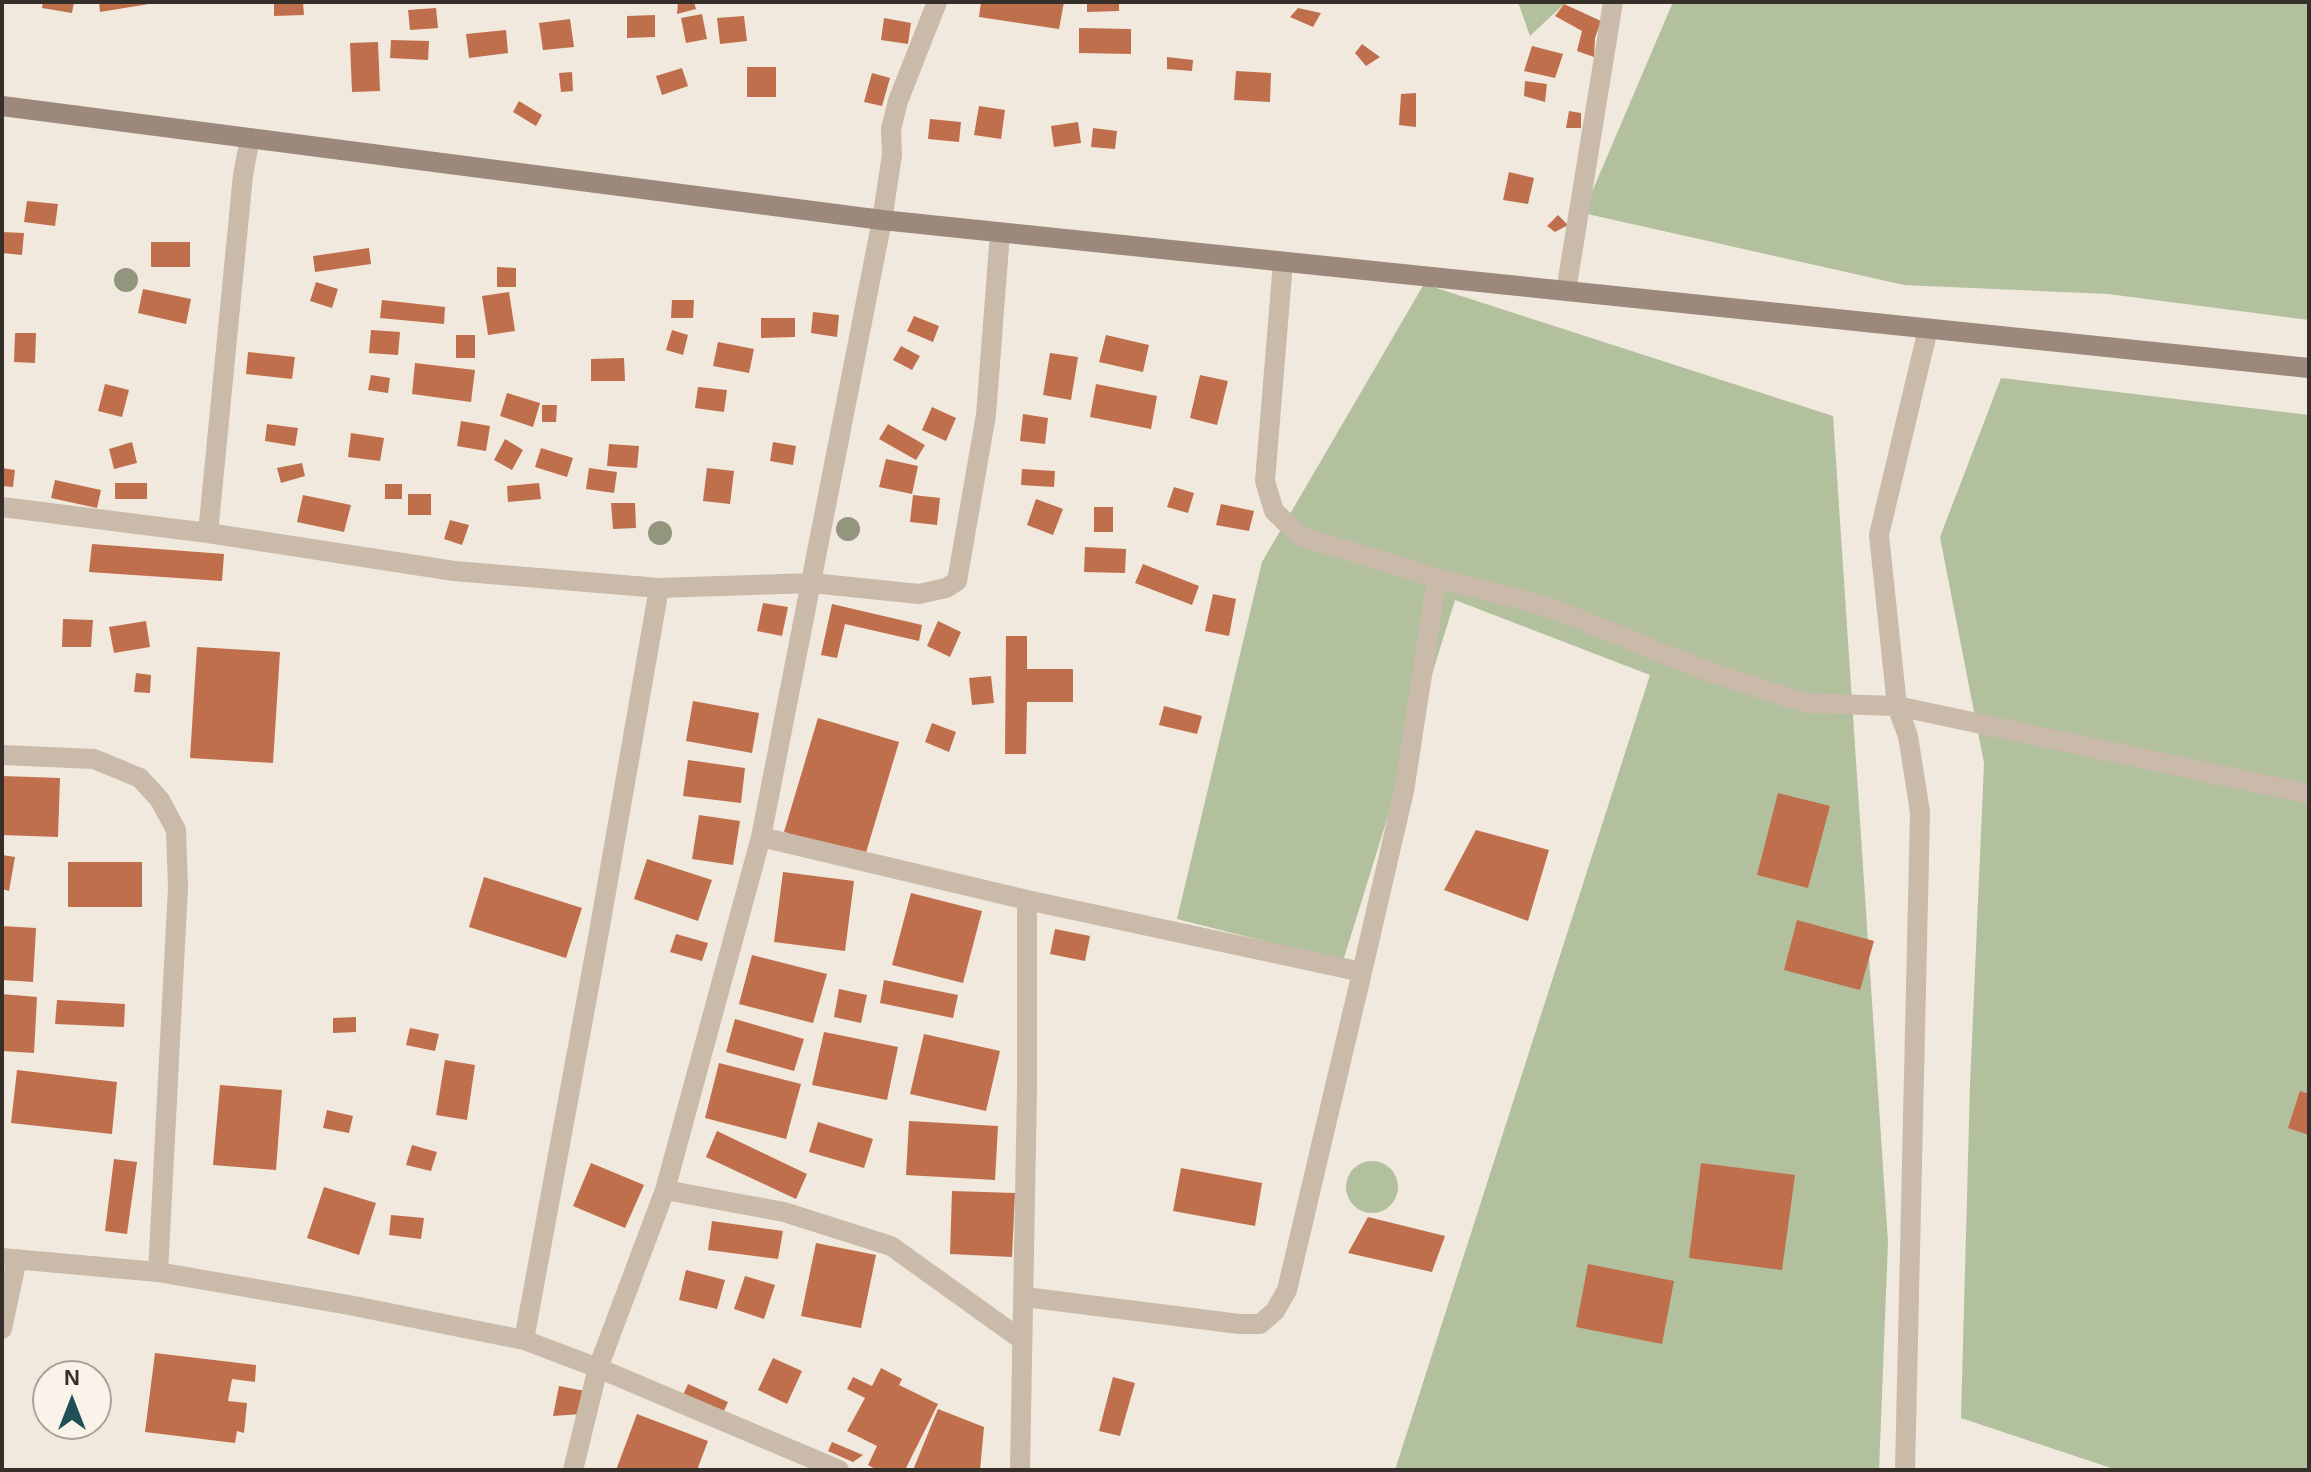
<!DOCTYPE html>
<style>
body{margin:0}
#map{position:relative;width:2311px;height:1472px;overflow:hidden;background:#f1e9dd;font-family:Arial,sans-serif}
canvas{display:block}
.frame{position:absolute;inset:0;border:4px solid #362e29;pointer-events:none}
.north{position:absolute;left:32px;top:1360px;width:80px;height:80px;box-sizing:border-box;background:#f9f3e9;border:2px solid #aba49c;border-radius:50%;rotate:0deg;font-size:22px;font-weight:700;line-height:32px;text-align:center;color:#362e29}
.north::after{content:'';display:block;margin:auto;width:28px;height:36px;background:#204f56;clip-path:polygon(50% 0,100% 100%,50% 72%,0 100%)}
</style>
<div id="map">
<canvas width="2311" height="1472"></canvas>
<div class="frame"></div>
<div class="north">N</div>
</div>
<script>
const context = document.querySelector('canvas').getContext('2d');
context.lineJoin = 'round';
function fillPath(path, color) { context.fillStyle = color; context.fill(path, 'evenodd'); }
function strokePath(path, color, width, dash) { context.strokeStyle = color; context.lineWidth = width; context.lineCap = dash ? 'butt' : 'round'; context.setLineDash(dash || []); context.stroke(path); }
fillPath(new Path2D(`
 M1518,2H1562L1564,4L1530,36Z
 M1673,2H2309V320L2108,294L1904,285L1583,213Z
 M1424,284L1833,416L1888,1242L1879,1470H1395L1650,675L1455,600L1343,961L1177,919L1262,562Z
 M2001,378L2309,415V1470H2117L1961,1418L1970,1085L1984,763L1940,537Z
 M1346 1187a26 26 0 1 1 52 0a26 26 0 1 1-52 0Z`), '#b2c09e');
fillPath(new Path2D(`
 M43,2H74L72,13L42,8Z
 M99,2H149V4L100,12Z
 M274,2H303L304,15L274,16Z
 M678,2H694L696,9L677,14Z
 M981,2H1064L1059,29L979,17Z
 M1087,2H1119V11L1087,12Z
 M1564,4L1601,21L1595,38L1594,57L1577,51L1582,31L1555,16Z
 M436,8L438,28L410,30L408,10Z
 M1298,8L1321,13L1313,27L1290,17Z
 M702,14L707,39L686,43L681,18Z
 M655,15V37L627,38V16Z
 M744,16L747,41L720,44L717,18Z
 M884,18L911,23L908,44L881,40Z
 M570,19L574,47L543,50L539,23Z
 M1079,28L1131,29V54L1079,53Z
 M506,30L508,53L469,58L466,34Z
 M391,40L429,41L428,60L390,58Z
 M378,42L380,91L352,92L350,43Z
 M1362,44L1380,57L1366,66L1355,53Z
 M1532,46L1563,54L1555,78L1524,71Z
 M1167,57L1193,60L1192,71L1167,69Z
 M747,67H776V97H747Z
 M682,68L688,86L662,95L656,76Z
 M1236,71L1271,73L1270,102L1234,100Z
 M572,72L573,91L561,92L559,73Z
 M872,73L890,78L882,106L864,102Z
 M1525,81L1547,84L1545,102L1524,96Z
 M1416,93V127L1399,125L1401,94Z
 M519,101L542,115L536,126L513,112Z
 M979,106L1005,110L1001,139L974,135Z
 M1569,111L1581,113V128H1566Z
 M930,119L961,122L959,142L928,139Z
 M1078,122L1081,143L1054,147L1051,126Z
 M1093,128L1117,131L1115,149L1091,147Z
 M1509,172L1534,178L1528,204L1503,200Z
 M27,201L58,204L55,226L24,222Z
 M1558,215L1568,225L1555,232L1547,226Z
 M2,232L24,233L22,255L2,253Z
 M151,242H190V267H151Z
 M369,248L371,264L315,272L313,256Z
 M497,267L516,268V287H497Z
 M316,282L338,289L332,308L310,301Z
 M143,289L191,299L186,324L138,313Z
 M509,292L515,331L488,335L482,296Z
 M382,300L445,307L444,324L380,318Z
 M672,300H694L693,318H671Z
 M813,312L839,315L837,337L811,333Z
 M914,316L939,326L933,342L907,331Z
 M761,318H795V337L761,338Z
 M371,330L400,332L398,355L369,353Z
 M672,330L688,335L683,355L666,350Z
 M15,333H36L35,363L14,362Z
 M456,335H475V358H456Z
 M1106,335L1149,345L1143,372L1099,362Z
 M718,342L754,349L749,373L713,366Z
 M901,346L920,356L912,370L893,360Z
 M248,352L295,357L292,379L246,374Z
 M1050,353L1078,357L1071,400L1043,395Z
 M624,358L625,381H591V359Z
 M415,363L475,370L471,402L412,394Z
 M371,375L390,378L388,393L368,390Z
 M1200,375L1228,381L1217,425L1190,418Z
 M105,384L129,390L122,417L98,411Z
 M1096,384L1157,396L1151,429L1090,417Z
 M698,387L727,390L724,412L695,408Z
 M507,393L540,403L533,427L500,416Z
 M542,405H557L556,422H542Z
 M932,407L956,418L946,441L922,430Z
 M1023,414L1048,418L1045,444L1020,441Z
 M461,421L490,426L486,451L457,446Z
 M267,424L298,428L295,446L265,441Z
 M888,424L925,445L916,460L879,439Z
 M351,433L384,438L380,461L348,457Z
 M505,439L523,450L512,470L494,460Z
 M132,442L137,463L114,469L109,449Z
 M773,442L796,446L793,465L770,461Z
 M609,444L639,446L637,468L607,466Z
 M541,448L573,458L567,477L535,467Z
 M886,459L918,466L912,494L879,487Z
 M302,463L305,476L281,483L277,468Z
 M2,468L15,470L13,487L2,486Z
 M589,468L617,472L614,493L586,489Z
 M707,468L734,471L730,504L703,501Z
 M1022,469L1055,471L1054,487L1021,485Z
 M55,480L101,490L97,508L51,498Z
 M115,483H147V499H115Z
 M539,483L541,499L508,502L507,486Z
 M385,484H402V499H385Z
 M1174,487L1194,493L1188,513L1167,507Z
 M408,494H431V515H408Z
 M303,495L351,505L344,532L297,522Z
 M913,495L940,498L937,525L910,522Z
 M1036,499L1063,509L1053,535L1027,525Z
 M611,503H635L636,528L613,529Z
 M1221,504L1254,511L1249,531L1216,525Z
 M1094,507H1113V532H1094Z
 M450,520L469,525L462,545L444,539Z
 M92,544L224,554L222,581L89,572Z
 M1085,547L1126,549L1125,573L1084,572Z
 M1143,564L1199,586L1192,605L1135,583Z
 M1213,594L1236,599L1229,636L1205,631Z
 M763,603L788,607L782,636L757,631Z
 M832,604L922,625L919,641L845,624L837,658L821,655Z
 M63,619L93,620L91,647H62Z
 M146,621L150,647L114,653L109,627Z
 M938,621L961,632L950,657L927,646Z
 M1006,636H1027V669H1073V702H1027L1026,754H1005Z
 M197,647L280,652L273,763L190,758Z
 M136,673L151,675L150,693L134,692Z
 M991,676L994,703L972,705L969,678Z
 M693,701L759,713L752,753L686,741Z
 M1164,706L1202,716L1197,734L1159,725Z
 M818,718L899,742L865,856L784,832Z
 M932,723L956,732L949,752L925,742Z
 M688,760L745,768L741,803L683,796Z
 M2,776L60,778L58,837L2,835Z
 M1778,793L1830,806L1808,888L1757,875Z
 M699,815L740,821L733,865L692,859Z
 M1476,830L1549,850L1528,921L1444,890Z
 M2,855L15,857L9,891L2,889Z
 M647,859L712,880L698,921L634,899Z
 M68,862H142V907H68Z
 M783,872L854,881L845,951L774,942Z
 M484,877L582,908L566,958L469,927Z
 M911,893L982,911L963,983L892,965Z
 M1797,920L1874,941L1860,990L1784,970Z
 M2,926L36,928L33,982L2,980Z
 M1055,929L1090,936L1085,961L1050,954Z
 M676,934L708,943L702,961L670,952Z
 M752,955L827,974L813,1023L739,1004Z
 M884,980L958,995L953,1018L880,1003Z
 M839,989L867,995L861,1023L834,1017Z
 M2,994L37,997L34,1053L2,1051Z
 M57,1000L125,1004L124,1027L55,1024Z
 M356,1017V1032L333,1033V1018Z
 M735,1019L804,1039L794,1071L726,1052Z
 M410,1028L439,1034L435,1051L406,1045Z
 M824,1032L898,1047L887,1100L812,1085Z
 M924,1034L1000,1051L986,1111L910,1094Z
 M445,1060L475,1065L467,1120L436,1115Z
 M719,1063L801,1084L786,1139L705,1118Z
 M17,1070L117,1082L112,1134L11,1123Z
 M220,1085L282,1090L276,1170L213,1165Z
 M2300,1091L2309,1094V1135L2288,1128Z
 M327,1110L353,1116L349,1133L323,1128Z
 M909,1121L998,1126L995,1180L906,1175Z
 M818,1122L873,1139L864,1168L809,1152Z
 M717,1131L807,1174L796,1199L706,1157Z
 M412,1145L437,1152L431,1171L406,1165Z
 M114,1159L137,1162L127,1234L105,1231Z
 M591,1163L644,1185L625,1228L573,1206Z
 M1701,1163L1795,1175L1782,1270L1689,1258Z
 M1181,1168L1262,1183L1255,1226L1173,1211Z
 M324,1187L376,1203L359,1255L307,1238Z
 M952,1191L1015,1193L1012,1257L950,1254Z
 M391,1215L424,1218L421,1239L389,1235Z
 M1368,1217L1445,1236L1432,1272L1348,1253Z
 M712,1221L783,1231L778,1259L708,1250Z
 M816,1243L876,1255L861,1328L801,1316Z
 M1588,1264L1674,1281L1662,1344L1576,1327Z
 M686,1270L725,1280L717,1309L679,1300Z
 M745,1276L775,1285L764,1319L734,1309Z
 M155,1353L256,1365L255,1382L232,1379L228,1401L247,1403L244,1433L237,1431L235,1443L145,1432Z
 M773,1358L802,1371L787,1404L758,1390Z
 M881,1368L902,1379L899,1385L938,1404L905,1470H877L868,1465L877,1446L847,1431L865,1398L847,1389L853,1377L872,1386Z
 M1113,1377L1135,1383L1120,1436L1099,1431Z
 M688,1384L728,1402L723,1413L683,1395Z
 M559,1386L585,1391L581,1414L553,1416Z
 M938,1409L984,1427L980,1470H913Z
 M637,1414L708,1441L697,1470H616Z
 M832,1442L863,1455L853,1462L828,1451Z`), '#c06f4c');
strokePath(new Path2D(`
 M1283,262L1265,481L1274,511L1300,536L1437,578L1549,607L1699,668L1805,703L1897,706L2309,794
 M1566,291L1613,2
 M2,507L208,533L243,175L250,138
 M208,533L454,571L659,588L812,583L919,594L946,588L957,581L986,415L1000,233
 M2,755L94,759L140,778L160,800L176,830L178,887L158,1272
 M761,837L1027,900V1088L1020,1470
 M1362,972L1404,791L1437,578
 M665,1190L784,1212L891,1246L1022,1340
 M2,1258L158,1272L349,1305L524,1340L598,1368L839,1470
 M1025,1297L1239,1324H1260L1275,1311L1287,1290L1362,972L1027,900
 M2,1329L17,1259
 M524,1340L599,932L659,588
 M573,1470L598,1368L665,1190L761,837L882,220L892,155L891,129L898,101L937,2
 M1905,1470L1920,812L1908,736L1897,706L1879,535L1928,329`), '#c9baaa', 20);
strokePath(new Path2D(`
 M2,106L882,220L2309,368`), '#9c897b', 20);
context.fillStyle = '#91967d';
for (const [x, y] of [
 [126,280],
 [848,529],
 [660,533]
]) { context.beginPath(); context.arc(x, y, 12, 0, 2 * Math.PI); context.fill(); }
</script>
